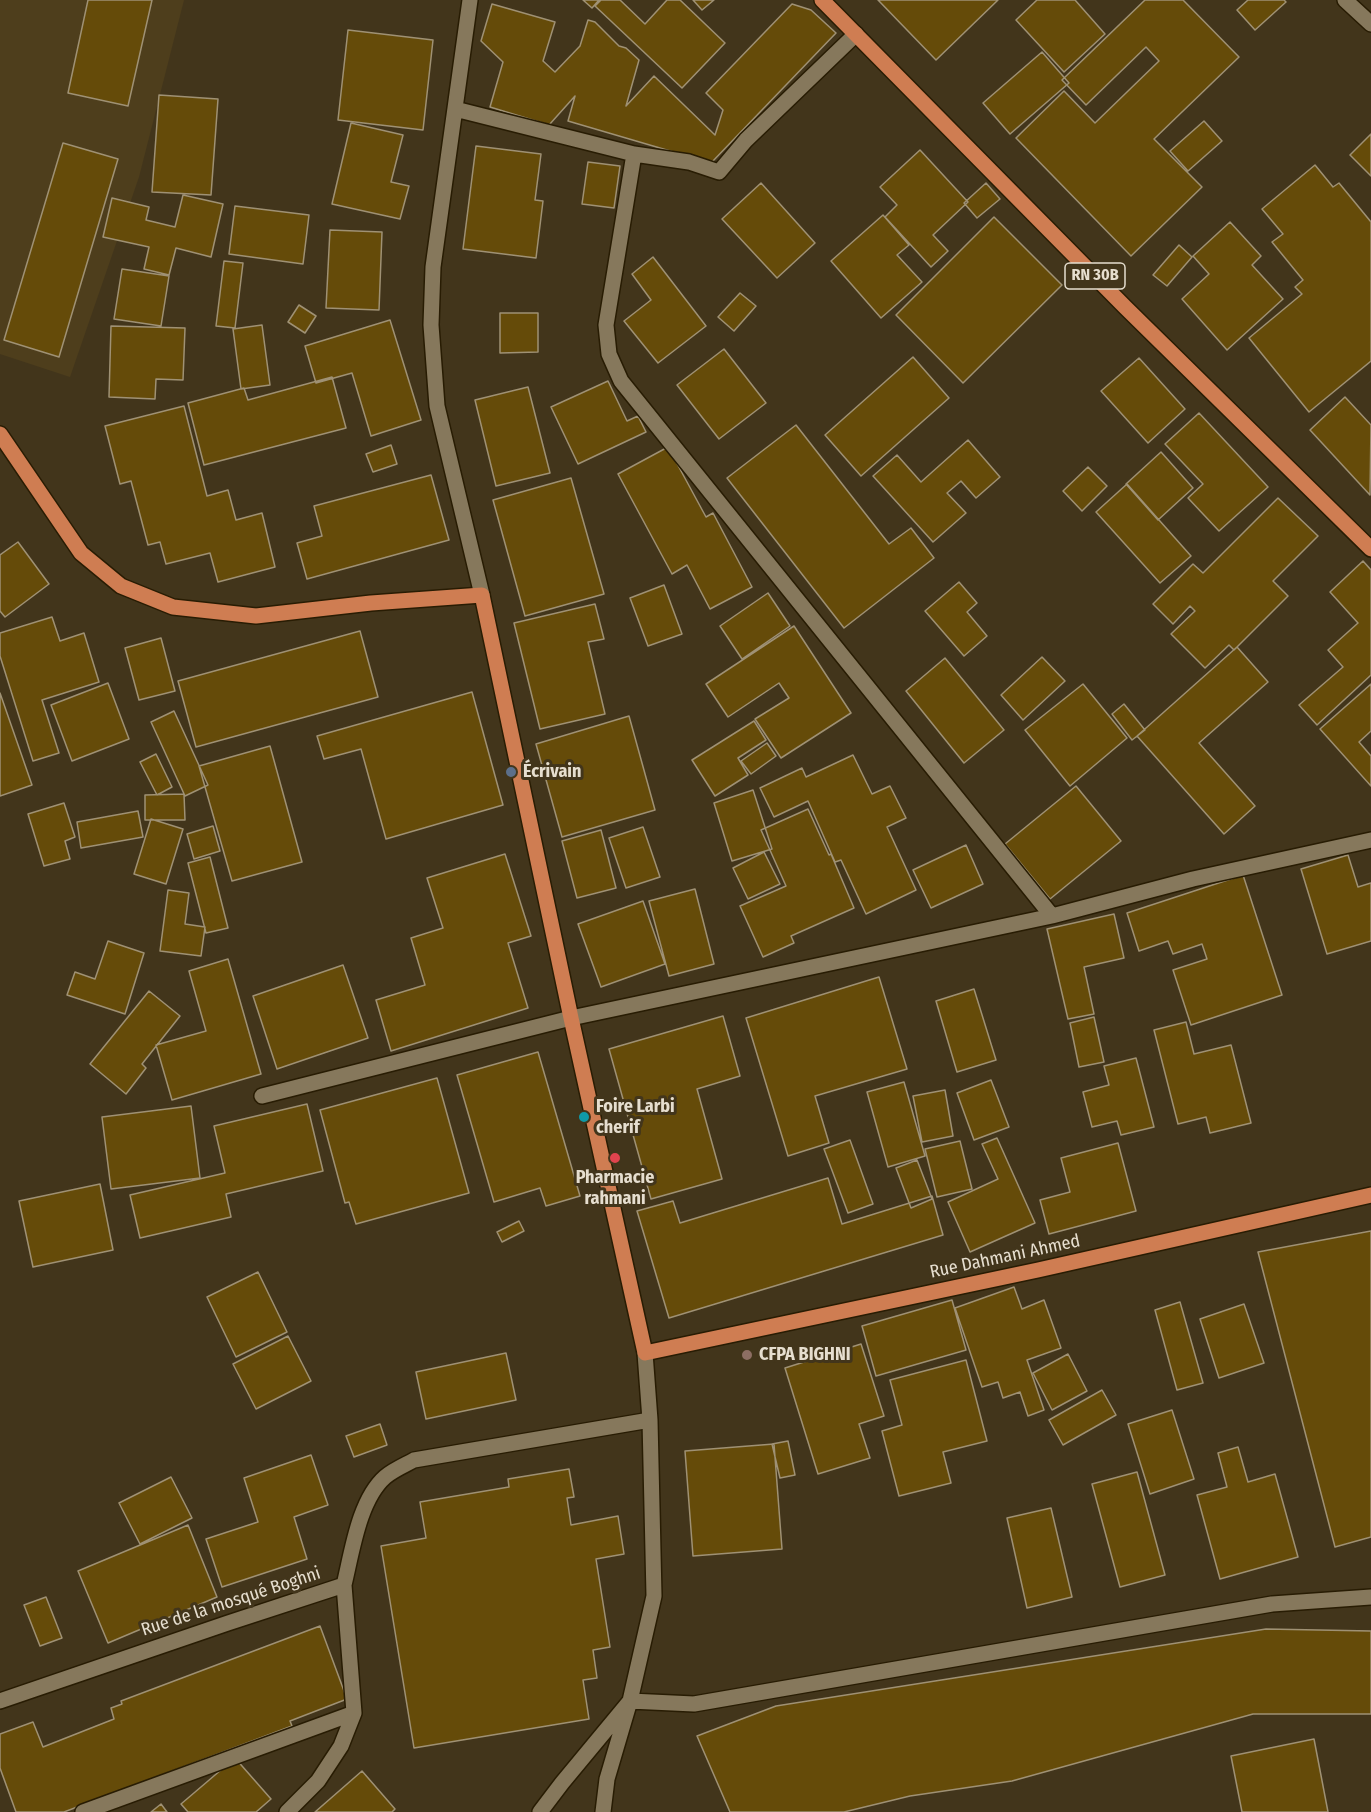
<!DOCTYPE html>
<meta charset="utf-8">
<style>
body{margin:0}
canvas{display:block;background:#42351b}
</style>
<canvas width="1371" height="1812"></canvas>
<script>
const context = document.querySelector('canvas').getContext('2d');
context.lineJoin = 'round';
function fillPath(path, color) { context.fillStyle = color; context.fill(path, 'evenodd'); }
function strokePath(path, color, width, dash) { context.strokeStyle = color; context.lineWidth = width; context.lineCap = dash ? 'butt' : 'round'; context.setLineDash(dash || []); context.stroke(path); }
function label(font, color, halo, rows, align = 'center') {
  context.font = font + ' "Fira Sans Condensed",sans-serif'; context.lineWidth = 6; context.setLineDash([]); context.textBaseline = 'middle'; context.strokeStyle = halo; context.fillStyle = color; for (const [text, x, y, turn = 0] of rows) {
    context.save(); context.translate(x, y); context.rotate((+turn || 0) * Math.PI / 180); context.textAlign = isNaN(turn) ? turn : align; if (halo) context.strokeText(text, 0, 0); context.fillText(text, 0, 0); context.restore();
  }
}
fillPath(new Path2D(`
 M0,0H184L139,177L70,377L0,354Z`), '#4e3e1c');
const building = new Path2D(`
 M88,0H152L128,106L68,93Z
 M583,0H599L592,8Z
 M601,0H620L645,24L667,0H680L725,43L682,88L595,6Z
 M693,0H714L702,10Z
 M878,0H998L936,60Z
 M1037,0H1075L1105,34L1064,72L1016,20Z
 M1145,0H1183L1239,57L1154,139L1202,187L1131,256L1016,138L1064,91L1095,123L1159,61L1146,47L1086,105L1062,80Z
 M1248,0H1284L1286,2L1255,30L1237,10Z
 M492,4L555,22L543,61L555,72L580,46L588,20L595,22L619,46L626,48L639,60L626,106L654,76L715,135L723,110L706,93L792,4L811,10L836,33L711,163L568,121L575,96L549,125L490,107L503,62L481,41Z
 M348,30L433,40L423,130L338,120Z
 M1042,52L1069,83L1010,134L983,103Z
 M159,95L218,99L211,195L152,192Z
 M1204,121L1222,141L1188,171L1170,151Z
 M351,123L403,135L391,182L409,186L400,219L332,204Z
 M1371,134V176L1350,155Z
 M63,143L118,159L59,357L4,340Z
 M476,146L541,154L535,200L543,201L536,258L463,249Z
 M920,150L968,202L933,235L948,251L931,267L885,217L897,205L880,187Z
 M588,162L620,166L614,208L582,204Z
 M1315,165L1333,187L1339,183L1371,222V361L1309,412L1249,338L1302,294L1295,287L1303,280L1272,242L1283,234L1262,209Z
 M761,183L815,243L777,278L722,219Z
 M986,183L1000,199L977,218L964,203Z
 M183,195L223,204L211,257L176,248L169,275L144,269L149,247L103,237L112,198L149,207L146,220L175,227Z
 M235,206L309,215L303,264L229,254Z
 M883,215L909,245L897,255L922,282L881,318L831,261Z
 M994,217L1062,285L963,383L896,315Z
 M1230,222L1261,256L1252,265L1283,299L1227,350L1182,299L1209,274L1193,256Z
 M330,230L382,232L379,310L326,308Z
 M1179,245L1192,257L1167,286L1153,275Z
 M653,257L706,326L658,363L624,321L651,300L632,274Z
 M224,261L243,263L235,328L216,326Z
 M122,269L169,276L161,326L114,319Z
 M740,293L756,306L734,331L718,317Z
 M299,305L316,316L305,333L288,322Z
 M500,313H538V352L500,353Z
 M390,320L421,420L371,436L352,373L316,383L305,346Z
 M262,325L270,385L241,389L233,329Z
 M111,326L185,328L183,380L156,379L155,399L109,397Z
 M724,349L766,403L719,439L677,385Z
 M913,357L949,398L861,476L825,435Z
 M1139,358L1185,409L1148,443L1101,391Z
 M332,377L346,428L204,465L188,403L244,388L248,400Z
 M608,381L627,421L638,416L646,432L578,464L551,407Z
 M528,387L550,473L496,486L475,400Z
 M1345,397L1371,425L1370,495L1310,430Z
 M184,406L207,496L228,490L236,520L262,513L275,567L218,582L210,553L166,564L160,542L148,545L131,481L120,484L105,426Z
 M1199,413L1268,487L1219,531L1188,498L1203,484L1165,444Z
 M796,425L889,544L911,528L934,558L844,628L727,478Z
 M968,440L1000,477L976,498L961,481L947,493L966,513L933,542L873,476L897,455L921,482Z
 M391,445L397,464L373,472L366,454Z
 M668,447L706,517L713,513L752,587L710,609L687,565L672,574L618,474Z
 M1161,452L1193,488L1158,520L1126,484Z
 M1088,467L1107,486L1082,511L1063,491Z
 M431,475L449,540L307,579L297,543L322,536L314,506Z
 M571,478L604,594L525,616L493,500Z
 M1127,484L1191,556L1160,583L1096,512Z
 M1278,498L1318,536L1273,581L1288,596L1234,650L1229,645L1205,668L1171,634L1195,611L1190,606L1173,624L1153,604L1193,564L1203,573Z
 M18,542L49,584L5,617L0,611V555Z
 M1363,561L1371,570V675L1317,725L1299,705L1343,667L1328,650L1358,623L1330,592Z
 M959,582L977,603L967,612L987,636L964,656L925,611Z
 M664,585L682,634L648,646L630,598Z
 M768,593L790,626L742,659L720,626Z
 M595,604L604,639L588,642L605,714L540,729L514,623Z
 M52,617L60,641L84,633L99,682L42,700L59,753L33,761L0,656V633Z
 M794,626L851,713L781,758L755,719L789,698L779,683L728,717L706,684Z
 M360,631L378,697L196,747L178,681Z
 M161,638L175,691L139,700L125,648Z
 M1237,647L1268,682L1199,743L1255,806L1224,834L1137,736Z
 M1042,657L1065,681L1023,720L1001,695Z
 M945,658L1004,730L964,763L906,691Z
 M108,683L129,739L72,761L51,705Z
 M1083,684L1127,738L1070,786L1025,730Z
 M1371,684V731L1359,742L1371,756V786L1320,729Z
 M472,692L503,805L386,839L361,749L324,759L317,736Z
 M0,693L32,785L0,796Z
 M1124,704L1145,730L1132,740L1112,714Z
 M174,711L208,785L185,796L151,722Z
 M629,716L655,810L562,837L536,744Z
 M754,721L766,740L738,758L748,775L715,796L692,760Z
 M767,743L776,756L751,774L741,761Z
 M270,746L302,862L232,881L199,766Z
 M156,754L172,787L157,795L140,762Z
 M853,755L872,794L890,786L906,818L887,827L916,890L866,914L841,860L835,862L808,801L774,817L760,788L802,768L806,777Z
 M1076,786L1121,841L1050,899L1005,844Z
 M753,790L772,849L732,861L714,803Z
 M184,794L185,820H145V795Z
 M64,803L75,837L65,841L70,859L44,866L28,814Z
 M808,809L829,855L831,854L854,908L791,936L794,943L763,957L740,906L786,886L761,830Z
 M138,811L143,837L81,848L77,822Z
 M151,819L183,829L166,884L134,874Z
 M213,826L220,851L194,859L187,834Z
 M643,827L660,877L626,888L609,838Z
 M601,830L616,888L577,898L562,841Z
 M966,845L983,884L931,908L913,870Z
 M764,852L780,884L748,899L733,868Z
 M505,854L531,936L508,943L528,1008L391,1051L376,1000L425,985L411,938L443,928L427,878Z
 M1348,855L1358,887L1371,883V941L1327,954L1301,869Z
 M210,857L228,928L206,933L188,863Z
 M1243,875L1282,995L1191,1025L1173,970L1207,959L1202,944L1173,954L1168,941L1139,951L1127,913Z
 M695,889L714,964L669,976L649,901Z
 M168,890L189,893L185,924L205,927L201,956L160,951Z
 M643,901L665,964L601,987L578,924Z
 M1114,914L1124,958L1084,967L1094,1014L1068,1019L1047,929Z
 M108,941L144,953L125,1014L67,995L75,972L95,979Z
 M228,959L261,1074L172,1100L156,1045L206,1031L189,971Z
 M343,965L368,1038L277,1069L253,996Z
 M879,977L907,1069L815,1096L829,1143L788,1156L746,1018Z
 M974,989L996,1060L957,1072L936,1001Z
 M149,991L180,1016L142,1064L146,1068L126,1094L90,1064Z
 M723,1016L740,1076L697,1089L722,1179L651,1199L609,1049Z
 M1094,1017L1104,1062L1079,1067L1070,1023Z
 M1186,1022L1194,1054L1231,1045L1251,1123L1210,1133L1206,1117L1178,1124L1154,1030Z
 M538,1052L580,1196L546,1206L540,1188L494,1202L457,1075Z
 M1136,1058L1154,1127L1121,1135L1117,1121L1092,1127L1083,1092L1109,1085L1104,1066Z
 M437,1078L469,1193L356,1224L349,1202L345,1203L320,1110Z
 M991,1080L1009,1127L974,1140L957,1093Z
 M904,1082L925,1156L888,1167L867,1092Z
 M945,1090L953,1136L922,1142L913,1096Z
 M307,1104L323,1171L226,1194L231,1217L140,1238L130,1195L225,1173L214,1126Z
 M191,1106L200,1178L111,1189L102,1117Z
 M997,1138L1035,1223L970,1252L948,1202L998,1179L982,1144Z
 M850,1140L873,1204L848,1213L824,1149Z
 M960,1141L972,1189L937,1197L925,1149Z
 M1118,1143L1136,1211L1049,1234L1040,1200L1070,1192L1061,1158Z
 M917,1160L932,1199L911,1208L896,1168Z
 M828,1178L842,1224L932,1196L943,1235L669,1318L637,1211L673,1201L680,1223Z
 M100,1184L113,1250L33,1267L19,1201Z
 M519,1221L524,1231L502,1242L497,1232Z
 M1371,1231V1537L1335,1547L1258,1252Z
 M258,1272L287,1332L236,1357L207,1297Z
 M1014,1287L1022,1309L1044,1300L1061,1348L1027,1360L1044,1410L1028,1416L1020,1392L1003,1398L998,1382L982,1387L955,1308Z
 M952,1300L966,1350L876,1376L862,1326Z
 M1180,1302L1203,1383L1177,1390L1155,1310Z
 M1244,1304L1264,1363L1219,1378L1200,1319Z
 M288,1336L311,1381L256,1409L233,1364Z
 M861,1344L884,1416L859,1424L870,1458L818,1474L785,1368Z
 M506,1353L516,1400L426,1419L416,1372Z
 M1068,1354L1087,1391L1052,1410L1033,1373Z
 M966,1360L987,1441L943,1452L951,1483L899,1496L882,1431L902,1425L890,1380Z
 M1102,1390L1116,1415L1063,1445L1049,1420Z
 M1172,1410L1194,1479L1150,1494L1128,1424Z
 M380,1424L387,1445L354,1457L346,1436Z
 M788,1441L795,1475L780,1478L772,1444Z
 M774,1444L782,1549L693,1556L685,1451Z
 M1238,1447L1248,1482L1275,1474L1298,1557L1220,1579L1197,1495L1227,1487L1218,1453Z
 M311,1455L328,1505L294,1517L307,1559L222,1587L206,1539L258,1522L244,1478Z
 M569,1469L574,1497L567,1498L571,1525L618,1516L624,1554L596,1559L610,1647L593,1650L597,1678L583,1680L589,1719L414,1748L381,1546L426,1538L420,1502L509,1487L508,1479Z
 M1137,1472L1165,1575L1120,1587L1092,1484Z
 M171,1477L192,1518L140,1544L119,1503Z
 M1051,1508L1072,1597L1027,1608L1007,1518Z
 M188,1525L217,1597L108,1643L78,1571Z
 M46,1597L62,1638L40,1646L24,1605Z
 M320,1626L347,1699L290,1721L292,1726L64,1812H16L0,1768V1734L33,1722L43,1747L114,1719L111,1708L122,1704L121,1701Z
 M1266,1629L1371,1631V1714H1253L1012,1781L910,1796L844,1812H730L697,1736L776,1706Z
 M1314,1739L1328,1812H1242L1231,1756Z
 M235,1758L271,1799L256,1812H188L181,1804Z
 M362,1771L395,1809L392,1812H315Z
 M161,1804L167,1812H151Z`);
fillPath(building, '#654b09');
strokePath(building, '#9f9174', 1.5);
const minor = new Path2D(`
 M470,0L433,267L431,325L437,406L482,595
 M1345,0L1371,24
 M856,34L746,140L719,172L689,162L634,154L606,325L609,354L621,381L1052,916
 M455,109L634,154
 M262,1096L571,1018L1052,916L1193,879L1371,840
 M0,1701L228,1623L344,1585C352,1552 359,1500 385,1477C393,1470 405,1465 414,1460L650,1420
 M83,1812L354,1713
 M287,1812L318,1781L341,1746L354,1713L344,1585
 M540,1812L562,1783L630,1701L694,1704L1272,1604L1371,1597
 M603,1812L607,1779L630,1701L654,1596L650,1420L645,1353`);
const major = new Path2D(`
 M822,0L1125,307L1371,549
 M0,434L81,553L121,586L173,607L256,616L371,603L482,595L571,1018L645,1353L1038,1270L1371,1195`);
strokePath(minor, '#281c03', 18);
strokePath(major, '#281c03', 18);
strokePath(minor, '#86785c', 15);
strokePath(major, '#cf7d52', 15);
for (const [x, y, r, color] of [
 [511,772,6,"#5c6f8a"],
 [584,1117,6,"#0f9aa8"],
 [615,1158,6,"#e0444e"],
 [747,1355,6,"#8d6e63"]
]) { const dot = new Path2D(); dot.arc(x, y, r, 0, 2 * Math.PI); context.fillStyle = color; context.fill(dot); strokePath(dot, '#42351b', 2); }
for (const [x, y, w] of [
 [1095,276,60]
]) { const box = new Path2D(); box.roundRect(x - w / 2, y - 13, w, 26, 4.5); context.fillStyle = '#42351b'; context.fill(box); strokePath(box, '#e6decf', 1.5); }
label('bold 16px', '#e6decf', null, [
 ["RN 30B",1095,276]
]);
label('bold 18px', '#e6decf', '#42351b', [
 ["Écrivain",523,772],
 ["Foire Larbi",596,1107],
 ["cherif",596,1128],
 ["Pharmacie",615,1178,"center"],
 ["rahmani",615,1199,"center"],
 ["CFPA BIGHNI",759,1355]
], 'left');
label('18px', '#e6decf', '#42351b', [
 ["Rue Dahmani Ahmed",1005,1257,-12],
 ["Rue de la mosqué Boghni",231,1602,-18]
]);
</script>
